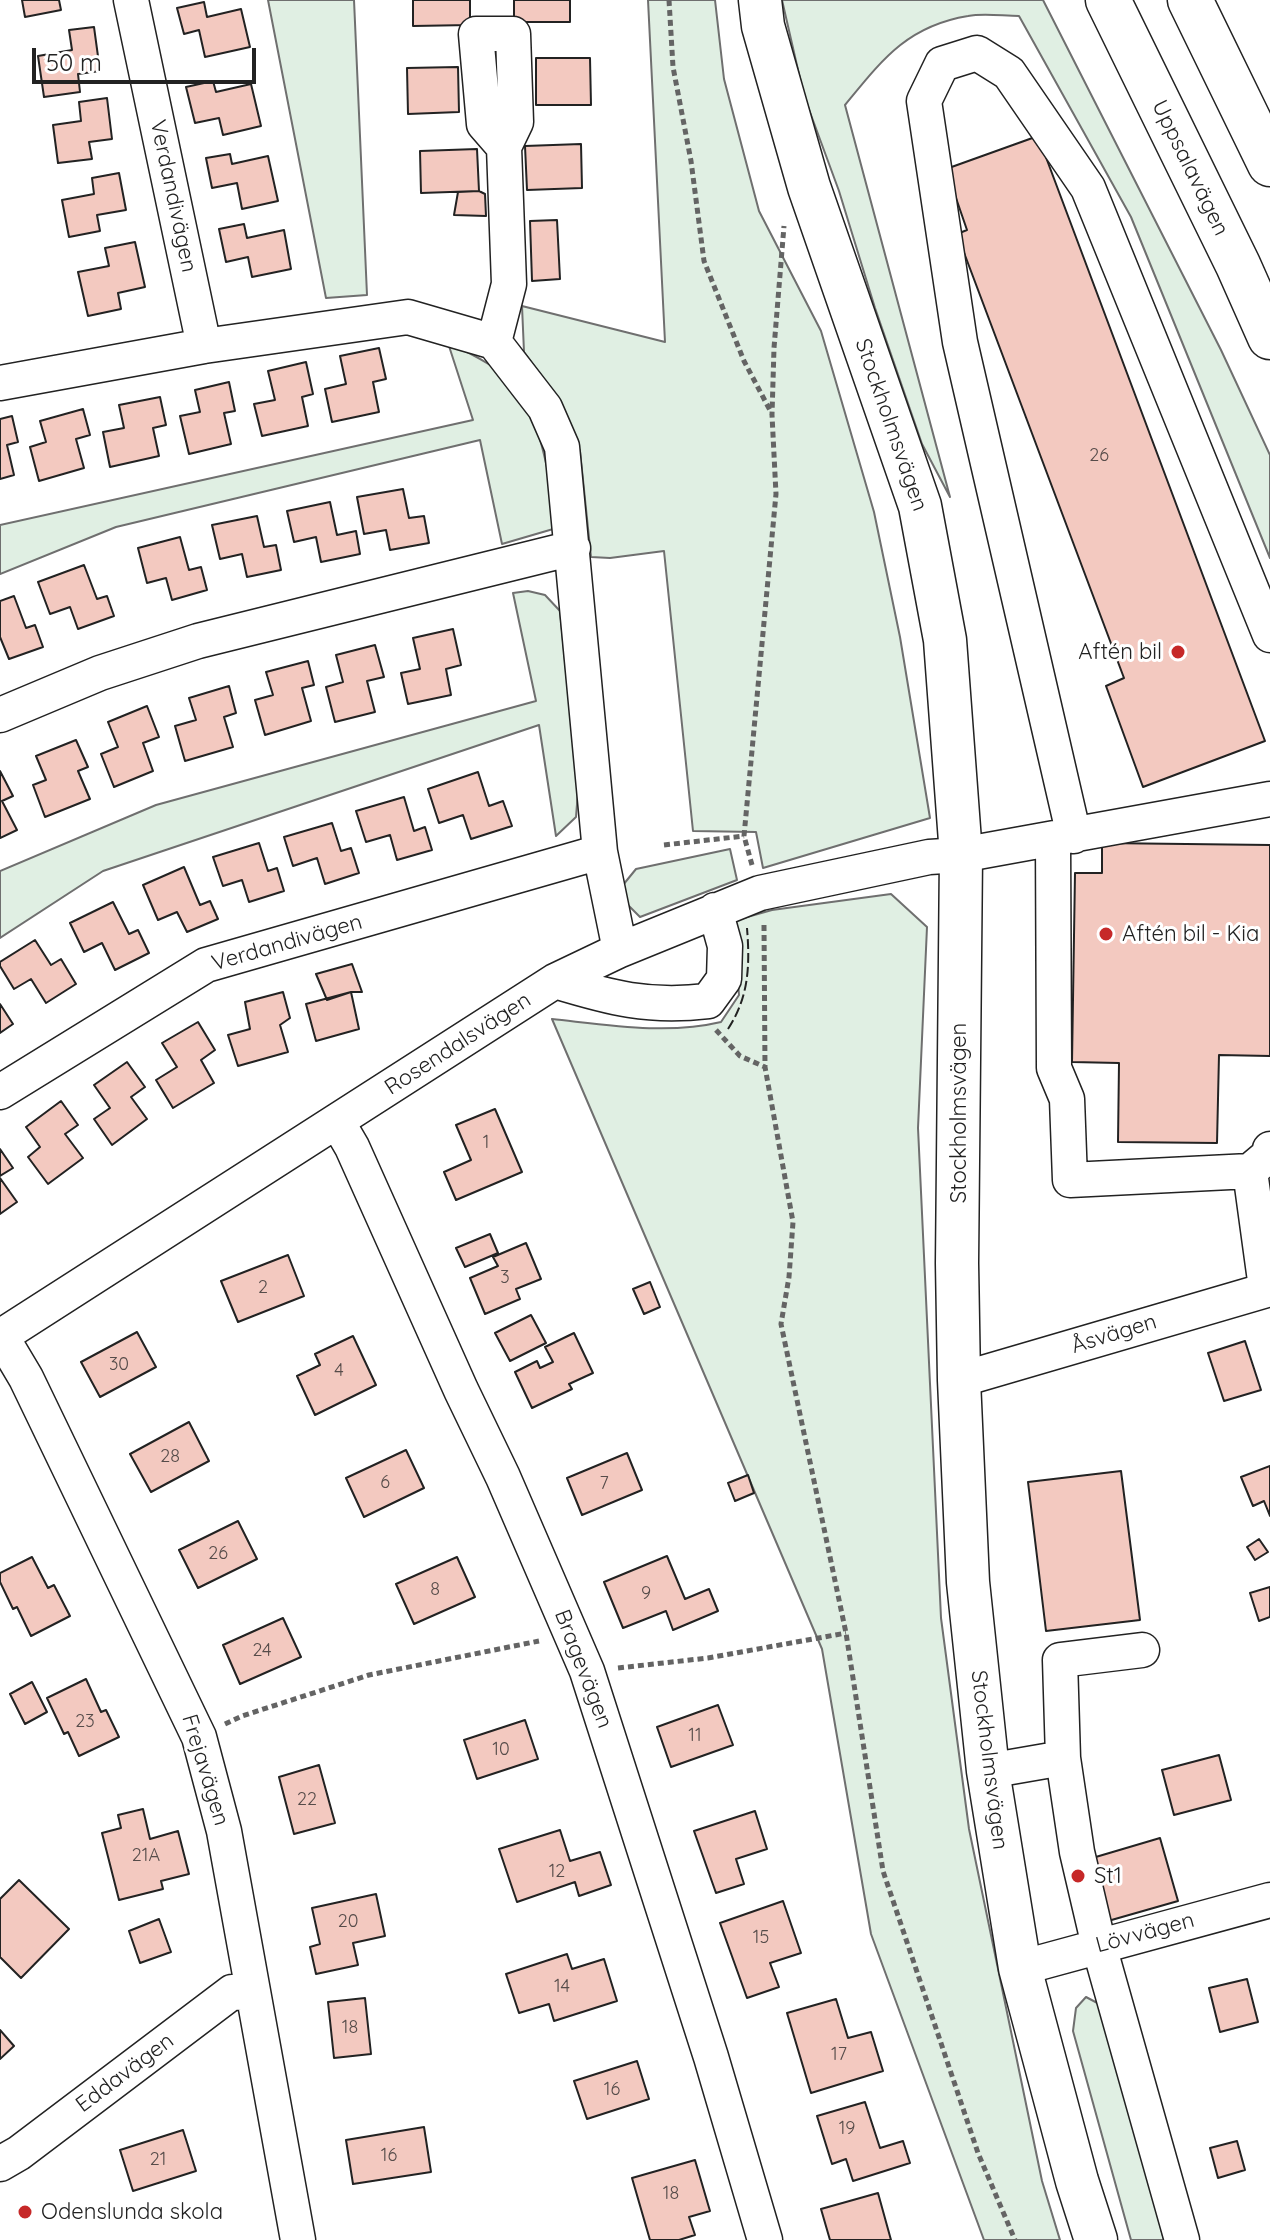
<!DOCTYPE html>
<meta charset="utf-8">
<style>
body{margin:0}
#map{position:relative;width:1270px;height:2240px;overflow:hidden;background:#fff;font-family:Quicksand,sans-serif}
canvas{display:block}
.scale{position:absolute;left:32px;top:48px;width:224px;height:36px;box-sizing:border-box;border:4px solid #222;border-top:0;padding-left:10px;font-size:24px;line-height:28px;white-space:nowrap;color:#222;-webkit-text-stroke:6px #fff;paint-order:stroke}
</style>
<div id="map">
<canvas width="1270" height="2240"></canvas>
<div class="scale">50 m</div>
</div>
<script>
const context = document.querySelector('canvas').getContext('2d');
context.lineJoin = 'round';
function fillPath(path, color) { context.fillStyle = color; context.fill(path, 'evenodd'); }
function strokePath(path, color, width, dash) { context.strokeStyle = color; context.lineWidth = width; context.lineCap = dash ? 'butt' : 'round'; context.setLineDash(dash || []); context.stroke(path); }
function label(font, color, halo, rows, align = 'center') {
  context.font = font + ' Quicksand,sans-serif'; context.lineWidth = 6; context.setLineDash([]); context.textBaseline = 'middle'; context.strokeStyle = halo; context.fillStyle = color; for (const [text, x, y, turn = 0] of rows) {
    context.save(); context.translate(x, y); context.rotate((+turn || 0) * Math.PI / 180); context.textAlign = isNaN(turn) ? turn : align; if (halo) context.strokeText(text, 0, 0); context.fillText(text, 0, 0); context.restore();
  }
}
const green = new Path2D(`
 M268,0H354L367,295L326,298Z
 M648,0H715L724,79L759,211L821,331L874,512L900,637L930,818L763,868L756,832L693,831L664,551L610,558L591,557L580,451L554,393L524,352L522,306L665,342Z
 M782,0H1043L1221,350L1270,455V558L1131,217L1019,16C1003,16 984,13 968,16C907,26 882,60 845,105L950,497L922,444L875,308L839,191L804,96Z
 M448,343C471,353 510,373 523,395C542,429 551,489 560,527L502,544L480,440L116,527L0,574V525L473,420Z
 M528,591L545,595L560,611L578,791L576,817L556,836L539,725L103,871L0,938V871L156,805L536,701L513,593Z
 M730,849L737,880L640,917L626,903L623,885L636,869Z
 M891,894L927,927L918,1128L941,1618L969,1829L1042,2181L1060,2240H984L871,1934L822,1649L552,1019C608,1025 667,1035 721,1022L739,995L733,921L772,910Z
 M1086,1997L1103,2006L1164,2240H1131L1073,2031L1076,2008Z`);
fillPath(green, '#e0efe3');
strokePath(green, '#6f6f6f', 2);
const building = new Path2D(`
 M22,0H59L61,10L25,17Z
 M413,0H470V25L413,26Z
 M514,0H570V22H514Z
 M204,2L207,17L241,9L250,47L205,57L199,30L184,34L177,8Z
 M94,27L100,71L78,74L80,92L44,97L38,56L72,50L69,30Z
 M536,58H590L591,105H536Z
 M458,67L459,112L408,114L407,68Z
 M213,81L216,92L251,84L261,126L223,135L219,118L195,123L186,87Z
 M107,98L112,139L89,142L92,159L58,163L53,125L81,121L79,102Z
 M1038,136L1265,741L1143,787L1106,686L1124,678L957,234L967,230L946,169Z
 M581,144L582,188L527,190L525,146Z
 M477,149L479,191L421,193L420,151Z
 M230,154L232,164L268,156L278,201L242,209L237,183L212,188L206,158Z
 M119,173L126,210L97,215L100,231L69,237L62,200L94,194L92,178Z
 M479,191L485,194L486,216L454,215L458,192Z
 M557,220L560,279L532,281L530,221Z
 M244,224L247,238L284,230L291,269L252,277L248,257L226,262L219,229Z
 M135,242L145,287L118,293L121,309L88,316L78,272L109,266L105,248Z
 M379,348L386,379L373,382L379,412L332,422L325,389L346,384L340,356Z
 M306,362L313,394L302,397L308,426L262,436L254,404L275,400L268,371Z
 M229,382L235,411L224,413L231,444L189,454L180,416L200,412L195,390Z
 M160,397L166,425L153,428L159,456L110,467L103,432L124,428L119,405Z
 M83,409L90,435L76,439L84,468L39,481L30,447L46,442L40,421Z
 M12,416L18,442L7,445L14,475L0,479V419Z
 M403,489L409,518L424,516L429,543L390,550L386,530L364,534L357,497Z
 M330,502L337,535L356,531L360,554L321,562L316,537L294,542L287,511Z
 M257,516L264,547L276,545L281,570L247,577L242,554L220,559L212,525Z
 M180,537L189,570L201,567L207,590L172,600L166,578L147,583L138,548Z
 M84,565L97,599L107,596L114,616L78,629L70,607L50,614L38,582Z
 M14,596L26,628L35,625L43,647L9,659L0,637V601Z
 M453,629L461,665L446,669L451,695L408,704L401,673L420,669L413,638Z
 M375,645L384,677L367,681L375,712L335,722L326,687L343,682L336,655Z
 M308,661L314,685L302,688L311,721L265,735L255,700L273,695L266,672Z
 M229,686L236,713L224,717L233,747L185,761L175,726L196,720L189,698Z
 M147,706L159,737L143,743L153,771L114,787L101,754L118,747L108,722Z
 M76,740L88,767L78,771L90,799L45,817L33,785L46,780L36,756Z
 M0,771L13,796L2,801L17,830L0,838Z
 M478,772L489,806L503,801L512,826L471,839L463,815L439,823L428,789Z
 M404,797L414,831L425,827L432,850L397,860L390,835L366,842L356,811Z
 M332,823L341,851L351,848L359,873L325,884L317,858L293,866L284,837Z
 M259,843L268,871L277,868L284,891L249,902L242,880L223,886L213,857Z
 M1102,843L1270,845V1056L1219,1055L1217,1143L1118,1142L1119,1063L1072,1062L1075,873H1102Z
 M184,867L200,905L210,901L218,919L187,932L177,912L158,920L143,885Z
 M113,902L129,934L138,930L149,953L115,970L102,943L84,952L70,923Z
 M35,940L51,965L61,959L76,984L46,1003L31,979L14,989L0,966V962Z
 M352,964L362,992H351L327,1000L316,974Z
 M283,992L290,1018L280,1025L288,1052L238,1066L228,1035L250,1029L245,1002Z
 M351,992L359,1029L316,1041L306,1004Z
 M0,1004L13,1024L0,1033Z
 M198,1022L215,1050L201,1060L214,1083L173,1108L156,1080L177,1067L162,1043Z
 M127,1062L145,1087L131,1097L147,1119L112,1145L94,1119L110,1108L94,1085Z
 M61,1101L78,1125L65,1134L83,1158L48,1184L28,1157L40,1147L26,1127Z
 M495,1109L522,1172L456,1200L444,1172L471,1160L456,1125Z
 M0,1149L13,1168L0,1176Z
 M0,1178L17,1202L0,1214Z
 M490,1234L498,1253L465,1267L456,1248Z
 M526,1243L541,1279L516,1289L520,1299L485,1314L470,1278L498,1266L493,1257Z
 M288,1255L304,1296L238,1322L221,1281Z
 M650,1282L660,1307L644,1314L633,1289Z
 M531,1315L546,1343L510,1361L495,1333Z
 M137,1332L156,1367L100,1397L81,1362Z
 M574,1333L593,1373L569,1384L572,1389L532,1408L515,1372L537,1361L540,1368L553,1362L545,1347Z
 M353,1336L376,1385L315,1415L297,1376L320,1365L315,1354Z
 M1245,1341L1261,1390L1224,1401L1208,1353Z
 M189,1422L209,1461L151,1492L130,1454Z
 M406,1450L424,1488L364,1517L346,1478Z
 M627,1453L642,1490L582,1515L567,1478Z
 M1270,1466V1516L1264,1501L1253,1506L1241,1477Z
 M1121,1471L1140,1620L1046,1631L1028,1482Z
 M748,1475L754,1493L735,1501L728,1483Z
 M238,1521L257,1559L198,1588L179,1550Z
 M1259,1539L1268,1552L1255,1560L1247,1547Z
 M667,1556L685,1599L709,1589L718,1611L673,1630L666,1611L623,1628L604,1582Z
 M32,1557L48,1588L54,1585L70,1616L31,1636L17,1607L13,1609L0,1582V1573Z
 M457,1557L475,1597L414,1624L396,1584Z
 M1270,1587V1617L1259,1621L1250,1593Z
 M283,1618L301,1657L240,1684L223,1645Z
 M86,1679L101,1712L106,1710L119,1737L79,1756L68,1732L64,1734L47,1698Z
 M32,1682L47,1712L25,1724L10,1694Z
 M718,1705L733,1745L671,1767L657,1727Z
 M525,1720L538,1759L477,1779L464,1740Z
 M1219,1755L1231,1800L1174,1815L1162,1770Z
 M319,1765L335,1823L294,1834L279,1777Z
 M143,1809L150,1839L178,1831L189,1874L161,1881L163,1889L119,1900L102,1833L121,1828L118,1815Z
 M755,1811L767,1849L736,1859L744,1884L716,1893L694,1831Z
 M560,1830L570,1861L600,1852L611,1885L579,1896L575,1882L517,1902L499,1849Z
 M1160,1838L1178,1901L1108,1921L1089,1859Z
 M19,1880L69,1929L21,1978L0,1957V1899Z
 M376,1894L385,1936L353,1943L358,1965L316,1974L310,1947L320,1944L312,1908Z
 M783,1901L801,1953L770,1963L779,1987L747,1998L720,1923Z
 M159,1919L171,1952L140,1963L129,1931Z
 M567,1954L572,1969L604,1959L617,2001L554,2021L549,2004L519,2013L506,1974Z
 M1247,1979L1258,2022L1220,2032L1209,1988Z
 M365,1998L371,2054L334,2058L328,2002Z
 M836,1999L848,2038L871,2032L883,2071L811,2093L787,2013Z
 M0,2030L14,2046L0,2059Z
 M637,2061L649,2099L587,2119L574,2081Z
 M865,2102L880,2148L903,2141L910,2163L853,2181L846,2159L832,2164L817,2116Z
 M424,2127L431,2172L353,2184L346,2140Z
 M183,2130L196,2171L133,2191L120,2150Z
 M1237,2141L1245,2170L1218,2178L1210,2148Z
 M695,2160L710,2211L689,2217L695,2235L679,2240H650L632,2178Z
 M878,2193L891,2240H830L821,2209Z`);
fillPath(building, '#f3c9c0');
strokePath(building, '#222', 2);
const minor = new Path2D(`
 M131,0L204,346
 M494,342L509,284L504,147L516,122L513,34H476L484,124L504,147
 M0,383L204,346L408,317L494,342L545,408L562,447L600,852L620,950
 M0,715L100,673L198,641L573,548
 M1074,836L960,342L924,101L942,64L977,53L1009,73L1088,188L1270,635
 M1053,839L1054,1068L1067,1099L1070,1180L1250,1171L1266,1288
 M555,981C611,998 648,1008 708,1001L724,979L725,946L715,910
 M0,1092L206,965L600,852
 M338,1123L352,1147L461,1390L503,1477L587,1671L711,2057L765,2240
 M1250,1171L1269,1155L1270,1149
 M1,1336L26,1378L199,1737L224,1831L298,2240
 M0,1337L555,981L620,950L760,893L929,857L961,855L1270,799
 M959,1380L1270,1289
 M1063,1758L1060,1660L1142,1650
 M988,1771L1063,1758L1077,1852L1099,1946L1182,2240
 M1020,1968L1270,1900
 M0,2164L19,2153L232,1992L253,1994`);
const major = new Path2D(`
 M760,0L763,26L809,187L920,506L945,640L961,855L957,1263L959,1380L968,1582L988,1771L1020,1968L1077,2181L1096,2240`);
const highway = new Path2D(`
 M1108,0L1238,265L1270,337
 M1190,0L1270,164`);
strokePath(minor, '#222', 37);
strokePath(major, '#222', 45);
strokePath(highway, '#222', 47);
strokePath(new Path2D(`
 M669,0L673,67L691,161L704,261L744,361L772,414
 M664,845L744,836
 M752,865L744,836L776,494L772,415L774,348L784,226
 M764,925L765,1067L793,1222L789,1277L781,1324L846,1633L883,1871L978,2153L1015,2240
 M716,1030L740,1056L765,1067
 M618,1668L708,1658L846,1633
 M225,1724L242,1716L369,1675L539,1641`), '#646464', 5, [6, 4]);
strokePath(minor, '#fff', 34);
strokePath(major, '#fff', 42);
strokePath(highway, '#fff', 44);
strokePath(new Path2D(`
 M728,1029C749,997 750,965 747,928`), '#222', 2, [10, 4]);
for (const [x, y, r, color] of [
 [1178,652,8,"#c62828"],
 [1106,934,8,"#c62828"],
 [1078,1876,8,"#c62828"],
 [25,2212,8,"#c62828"]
]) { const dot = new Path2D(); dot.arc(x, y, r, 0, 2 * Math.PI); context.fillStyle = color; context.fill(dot); strokePath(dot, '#fff', 3); }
label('18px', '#564c4a', null, [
 ["26",1099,456],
 ["1",486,1143],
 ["3",505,1278],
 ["2",263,1288],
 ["30",119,1365],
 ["4",339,1371],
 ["28",170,1457],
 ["6",385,1483],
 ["7",604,1484],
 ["26",218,1554],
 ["8",435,1590],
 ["9",646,1594],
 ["24",262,1651],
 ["23",85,1722],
 ["11",695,1736],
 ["10",501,1750],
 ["22",307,1800],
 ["21A",146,1856],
 ["12",557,1872],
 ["20",348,1922],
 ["15",761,1938],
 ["14",562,1987],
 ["18",350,2028],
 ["17",839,2055],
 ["16",612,2090],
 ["19",847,2129],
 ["16",389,2156],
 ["21",158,2160],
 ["18",671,2194]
]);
label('22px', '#222', '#fff', [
 ["Uppsalavägen",1190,168,64],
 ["Verdandivägen",173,196,78],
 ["Stockholmsvägen",891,425,71],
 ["Verdandivägen",287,943,-16],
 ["Rosendalsvägen",458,1044,-33],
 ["Stockholmsvägen",959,1113,-90],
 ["Åsvägen",1114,1334,-17],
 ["Bragevägen",583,1669,69],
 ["Stockholmsvägen",989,1760,83],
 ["Frejavägen",205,1770,73],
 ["Lövvägen",1145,1933,-15],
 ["Eddavägen",125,2073,-37]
]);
label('22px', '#222', '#fff', [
 ["Aftén bil",1162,652,"right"],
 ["Aftén bil - Kia",1122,934],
 ["St1",1094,1876],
 ["Odenslunda skola",41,2212]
], 'left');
</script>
